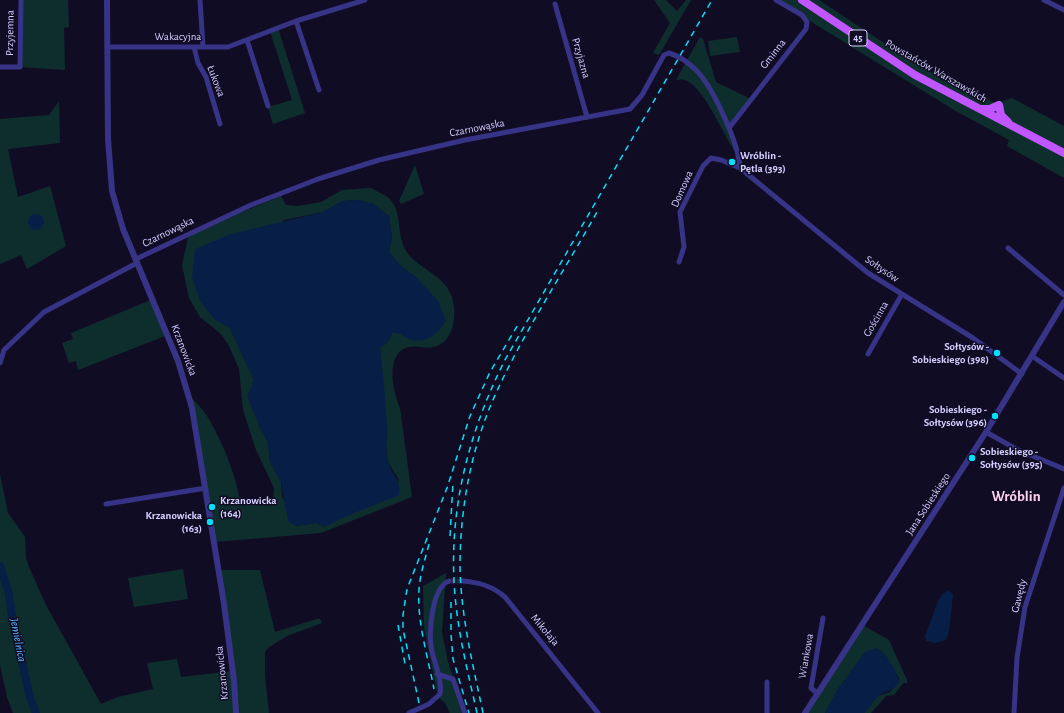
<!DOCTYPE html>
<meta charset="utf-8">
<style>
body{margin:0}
canvas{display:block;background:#100c24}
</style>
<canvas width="1064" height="713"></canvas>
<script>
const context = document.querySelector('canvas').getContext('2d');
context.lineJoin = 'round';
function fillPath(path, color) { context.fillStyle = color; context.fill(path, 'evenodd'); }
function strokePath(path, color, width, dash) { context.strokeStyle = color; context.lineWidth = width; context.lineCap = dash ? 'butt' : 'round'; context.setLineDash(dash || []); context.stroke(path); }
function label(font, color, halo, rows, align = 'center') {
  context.font = font + ' "Alegreya Sans",sans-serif'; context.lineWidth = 3; context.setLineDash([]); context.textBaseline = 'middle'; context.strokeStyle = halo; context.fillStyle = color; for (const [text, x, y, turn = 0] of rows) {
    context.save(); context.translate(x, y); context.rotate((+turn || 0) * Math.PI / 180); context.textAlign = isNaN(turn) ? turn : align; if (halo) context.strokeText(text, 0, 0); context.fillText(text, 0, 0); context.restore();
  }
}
fillPath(new Path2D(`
 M21,0H68L69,27L64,28L65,70L20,67Z
 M654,0H666L677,11L686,0H691L659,55L653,53L670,23Z
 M776,0H819L922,68L999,105L1003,101L1012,98L1064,126V178L1007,146L1009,140L954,110Z
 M278,28L305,113L273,124L268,107L292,100L270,31Z
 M700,37L703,39L716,82L751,99L729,128L739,157C724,139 706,88 685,80C682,79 679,80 676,80Z
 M737,37L740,52L710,56L708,41Z
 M59,101L60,143L8,149L18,197L50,186L66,246L27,269L21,255L0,264V119L49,115Z
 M415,165L424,194L401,204L399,201Z
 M371,188C377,192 386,195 390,199C403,214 396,235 406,251C418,269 443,274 451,295C458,312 455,343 433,347C425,349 417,345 409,347C384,352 393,392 400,408L412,497L321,533L214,542L189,394C195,402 202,408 207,416C220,437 235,472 239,497L273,505L274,488L256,450L243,410L239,369L229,346L221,334L200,317L189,298L182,265L189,234L281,196L286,205L298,206L321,202L342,190ZM358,200L373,204L389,216L392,237L389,252L401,266L419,280L412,340L398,332L392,333L388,342L380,348L387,429L386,446L388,462L399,480L325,527L316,523L296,526L282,496L281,482L270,462L268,442L259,426L254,380L230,328L284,220L323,212L343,201Z
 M153,299L168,335L78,370L76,361L69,363L62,343L73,339L71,333Z
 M0,474L8,513L25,537L26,558L29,567L46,605L101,704L118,697L153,689L147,663L177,659L181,677L233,671L218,570H260L275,632L317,619H320L322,623L287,636L269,647L265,652V676L269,713H13L7,697L0,665Z
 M183,569L188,599L134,607L128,578Z
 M446,573L442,632L448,662L465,713H450L445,703L438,697L424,628L423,586Z
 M862,625L889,640L907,680V683H903L894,695L886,696L871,713H864L878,696L890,692L899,682V678L886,656L865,652L838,689L825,713H805Z`), '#0e2e2d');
fillPath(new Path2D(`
 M358,200L373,204L389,216L392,237L389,252L401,266L419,280L438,301L446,321C438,333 428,343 412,340C404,338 401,332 392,333L388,342L380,348C383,375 386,401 387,428C387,439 385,450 388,461C391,474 402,480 399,495L342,518L325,527L315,523L296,526L288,521L281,482L270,462L268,442L259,426L247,396L254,380L230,328L214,319L200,301L192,277L195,249L231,234L323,212L343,201Z
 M28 222a8 8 0 1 1 16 0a8 8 0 1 1-16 0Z
 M949,590L953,595L949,631L946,640L935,643L926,641L925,636L939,599L942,594Z
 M876,648C885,650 898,674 899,682C891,693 886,690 878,696C873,701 869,708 864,713H825L838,689L865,652Z`), '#071f47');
strokePath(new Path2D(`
 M0,566L9,594L12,617L30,698L36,713`), '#071f47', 8);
strokePath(new Path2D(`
 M449,581H462`), '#2d2945', 5, [5, 2.5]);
strokePath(new Path2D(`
 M200,0L203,47
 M1044,0L1064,10
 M555,4L587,117
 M296,21L319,90
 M247,40L268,106
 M108,47H228L296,21L365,0
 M194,47L198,63L206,77L220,124
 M0,67H20L21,0
 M729,128L806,29L807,22L802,15L776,0
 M1008,248L1064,295
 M136,259L251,205L318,179L379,160L465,140L630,109L642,95L664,55L669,53C679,56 688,62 696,70C713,87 739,144 740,168
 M679,262L684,247L680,212L703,166L711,158L721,160L740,168L868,273L973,338L1022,374
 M868,354L902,294
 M1032,356L1064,378
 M0,363L4,350L44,312L137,263
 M986,432L1016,449L1064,469
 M106,504L206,488
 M462,581C479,582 492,586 505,597L598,713
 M437,674L453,679L465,713
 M818,694L811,688L823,618
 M409,713L429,704L440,694C443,679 433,661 431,646C429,630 432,587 449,581
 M767,713V682
 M1014,713L1017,658L1025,607L1064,488`), '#373387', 5);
strokePath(new Path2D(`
 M107,0L108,139L112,191L123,229L178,361L192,408L224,604L234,681L236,713
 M805,713L986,432L1064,302`), '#373387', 6);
strokePath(new Path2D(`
 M802,0L915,75L1064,153
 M980,109H990L999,105L1001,115L1008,122`), '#c056ff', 8);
strokePath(new Path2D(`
 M450,536L453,482
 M429,544C425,560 420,574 419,590C417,623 428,657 434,689
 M451,602V634L453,659L469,713
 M398,625L405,664
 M419,703L403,629V615L407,589L447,488L470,416L490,372L519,323
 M477,713C469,677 460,642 456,605C446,519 467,434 506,358L712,0
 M483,713C473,665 461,617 460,567C460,511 470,454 492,402C521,336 562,275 597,212`), '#00e0fa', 1.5, [6, 5]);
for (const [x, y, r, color] of [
 [732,162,4,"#00e0fa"],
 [997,353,4,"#00e0fa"],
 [995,416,4,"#00e0fa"],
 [972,458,4,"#00e0fa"],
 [212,507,4,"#00e0fa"],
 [210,522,4,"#00e0fa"]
]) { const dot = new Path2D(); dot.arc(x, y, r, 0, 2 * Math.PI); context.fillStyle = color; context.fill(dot); strokePath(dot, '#100c24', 1.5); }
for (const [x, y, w] of [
 [858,38,18]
]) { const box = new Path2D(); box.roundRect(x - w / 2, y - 8, w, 16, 3); context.fillStyle = '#100c24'; context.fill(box); strokePath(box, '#d4cfff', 1); }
label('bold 10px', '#d4cfff', null, [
 ["45",858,38]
]);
label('11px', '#d4cfff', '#100c24', [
 ["Przyjemna",10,33,-89],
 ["Wakacyjna",178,37],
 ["Gminna",773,54,-52],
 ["Przyjazna",581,58,74],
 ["Powstańców Warszawskich",936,71,30],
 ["Łukowa",216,81,69],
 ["Czarnowąska",477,128,-11],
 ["Domowa",682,189,-66],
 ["Czarnowąska",168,232,-26],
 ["Sołtysów",882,269,34],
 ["Gościnna",876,319,-60],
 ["Krzanowicka",184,350,69],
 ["Jana Sobieskiego",928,504,-57],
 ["Gawędy",1019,596,-76],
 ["Mikołaja",545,630,50],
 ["Wiankowa",806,656,-80],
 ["Krzanowicka",222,673,-96]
]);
label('bold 11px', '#d4cfff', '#100c24', [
 ["Wróblin -",740,156],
 ["Pętla (393)",740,169],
 ["Sołtysów -",989,347,"right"],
 ["Sobieskiego (398)",989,360,"right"],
 ["Sobieskiego -",987,410,"right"],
 ["Sołtysów (396)",987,423,"right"],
 ["Sobieskiego -",980,452],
 ["Sołtysów (395)",980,465],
 ["Krzanowicka",220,501],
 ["(164)",220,514],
 ["Krzanowicka",202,516,"right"],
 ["(163)",202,529,"right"]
], 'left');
label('italic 12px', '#5db3ff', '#100c24', [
 ["Jemielnica",18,640,79]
]);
label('bold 15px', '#ffd1ee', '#100c24', [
 ["Wróblin",1016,496]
]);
</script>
